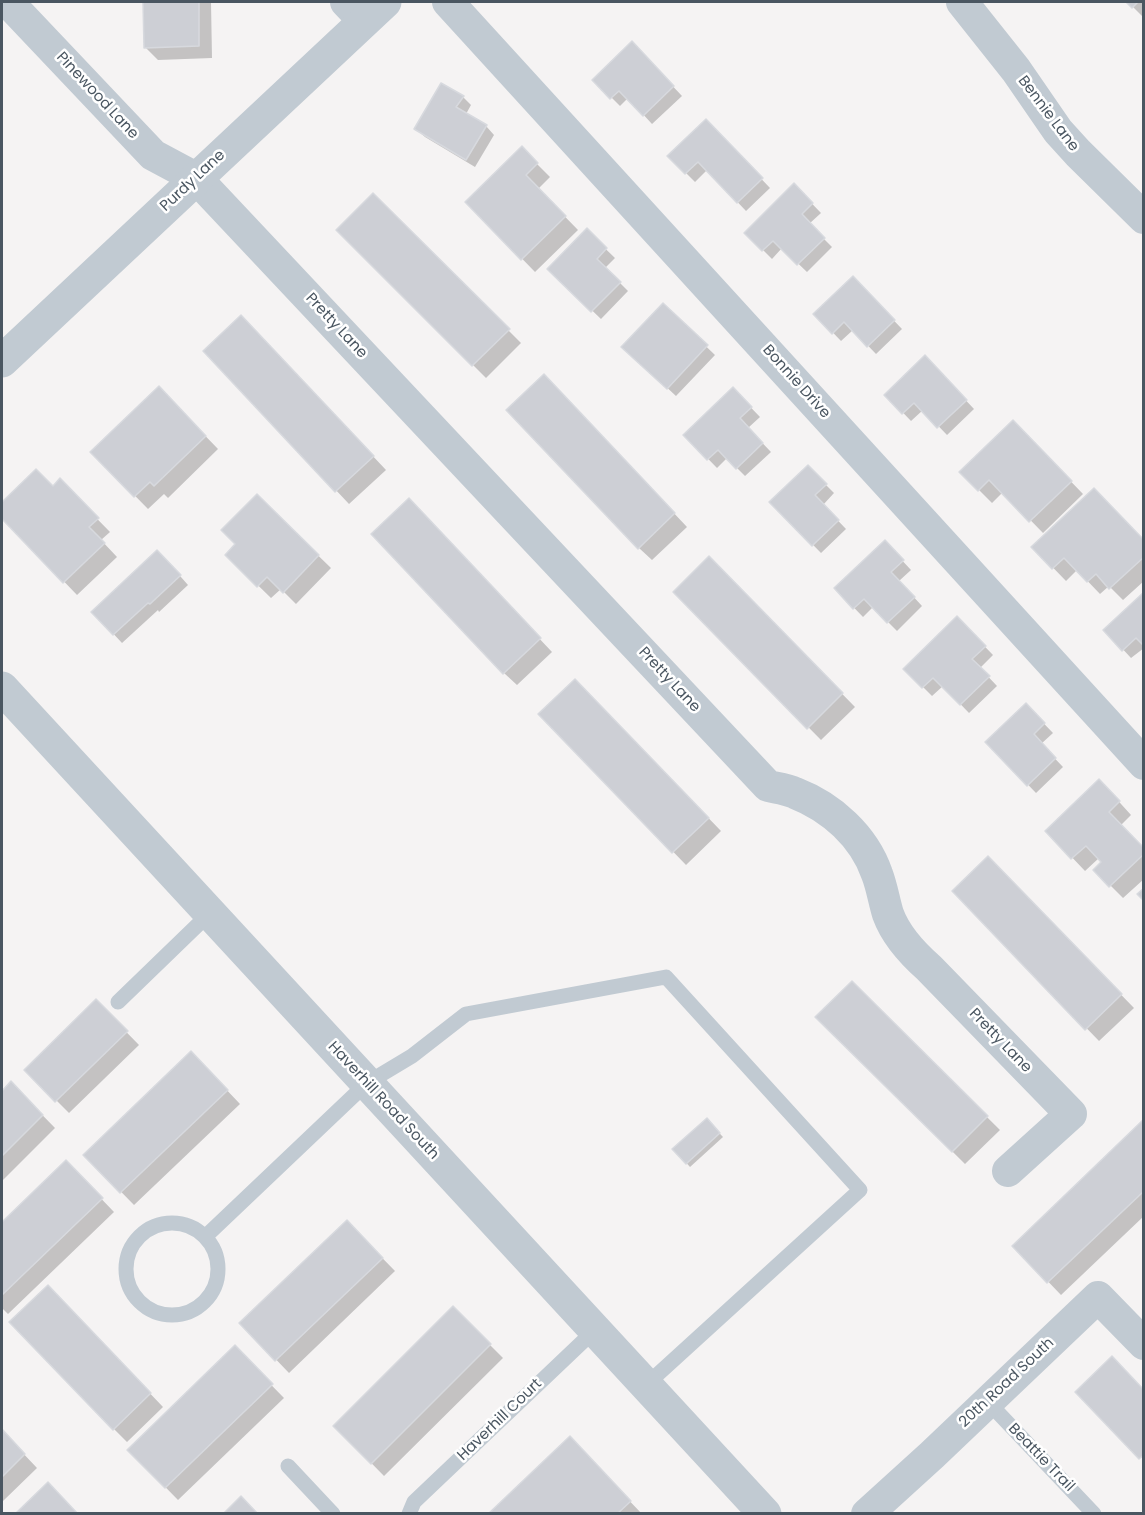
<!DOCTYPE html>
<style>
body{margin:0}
#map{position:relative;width:1145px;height:1515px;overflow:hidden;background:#f5f3f3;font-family:Poppins,sans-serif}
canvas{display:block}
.frame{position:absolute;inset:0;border:3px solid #4a5661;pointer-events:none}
</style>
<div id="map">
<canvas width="1145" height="1515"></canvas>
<div class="frame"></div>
</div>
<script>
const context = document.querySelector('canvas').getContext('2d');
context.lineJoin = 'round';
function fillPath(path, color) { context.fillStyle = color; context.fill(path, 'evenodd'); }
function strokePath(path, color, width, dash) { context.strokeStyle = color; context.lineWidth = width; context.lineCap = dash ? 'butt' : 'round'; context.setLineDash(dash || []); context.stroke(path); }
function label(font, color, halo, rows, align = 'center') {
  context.font = font + ' Poppins,sans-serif'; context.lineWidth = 5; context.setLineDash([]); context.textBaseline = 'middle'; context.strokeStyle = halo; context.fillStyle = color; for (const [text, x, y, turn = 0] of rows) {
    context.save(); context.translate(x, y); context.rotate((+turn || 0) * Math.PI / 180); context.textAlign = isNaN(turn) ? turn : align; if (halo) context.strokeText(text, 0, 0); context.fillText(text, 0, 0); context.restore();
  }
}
fillPath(new Path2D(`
 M144,2H211L212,58L158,60L145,47Z
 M1128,2H1144V18Z
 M632,43L682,96L652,124L628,98L620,106L594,80Z
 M463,97L471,105L466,114L486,126L494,135L475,167L425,137L416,129Z
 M706,121L770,188L746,211L707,170L695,182L669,156Z
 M522,149L550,177L538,189L578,230L535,272L467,202Z
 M794,185L821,213L809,224L832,247L807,272L782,248L772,259L746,233Z
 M373,195L521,343L486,378L338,230Z
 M587,231L615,258L605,268L628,291L601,319L549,269Z
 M853,278L902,329L876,354L853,330L841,341L815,314Z
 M663,305L715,355L676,396L632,355Z
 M254,330L386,470L349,504L205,351Z
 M925,357L974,409L947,435L923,410L911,421L886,395Z
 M159,388L218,449L168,498L164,494L148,509L92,452Z
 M557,389L687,527L652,560L639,548Z
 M733,389L760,417L748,428L771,452L745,476L727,458L717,468L685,435Z
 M1026,435L1083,494L1043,533L1003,492L992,503L961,472Z
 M808,467L834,493L823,505L846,529L821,553L771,502Z
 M36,471L53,488L60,481L110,532L101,540L117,557L77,595L2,517V504Z
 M257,496L331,568L296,604L281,589L271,598L227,555L237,544Z
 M421,513L552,652L517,685L504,673Z
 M885,542L911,570L899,581L922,606L897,631L873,607L863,617L836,589Z
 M1144,542V581L1123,600L1109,586L1100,594L1077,570L1066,581L1033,547Z
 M709,558L855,707L821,740L675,592Z
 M166,560L188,585L159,612L158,610L122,643L93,612Z
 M1144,594V648L1131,658L1105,630Z
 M957,618L993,655L980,668L997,686L969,713L943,686L932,696L905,669Z
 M588,693L721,831L686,865L540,714Z
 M1026,705L1053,733L1041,744L1063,767L1036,793L987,742Z
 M1112,794L1131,815L1120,826L1144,850V879L1123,898L1095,870L1103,862L1099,858L1085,871L1047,831Z
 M988,858L1134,1008L1099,1041L954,891Z
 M852,983L1000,1130L965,1164L817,1017Z
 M96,1001L139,1045L69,1113L26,1070Z
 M204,1066L240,1104L134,1205L85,1155Z
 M11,1083L55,1128L2,1181V1093Z
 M707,1120L723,1137L690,1167L674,1149Z
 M1144,1122V1216L1061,1295L1014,1246Z
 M66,1162L114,1212L8,1314L2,1308V1224Z
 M347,1222L395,1271L289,1373L241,1323Z
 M61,1300L163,1407L127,1442L114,1429Z
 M453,1308L503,1358L384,1476L335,1426Z
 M235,1348L284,1398L178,1500L129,1450Z
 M2,1431L37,1468L2,1502Z
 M582,1451L642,1514H491Z`), '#0003');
const building = new Path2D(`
 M143,2H199V46L144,48Z
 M1126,2H1138L1132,8Z
 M632,41L674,86L643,116L619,91L610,99L592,80Z
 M441,83L464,96L456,107L487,125L466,160L414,129Z
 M706,119L763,178L737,203L698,162L685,174L667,156Z
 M522,146L538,163L526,175L566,216L521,260L465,202Z
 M794,183L813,203L802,214L825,238L797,265L773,241L762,251L744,233Z
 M373,193L510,329L472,366L336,230Z
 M587,228L607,248L597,259L621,282L591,312L547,269Z
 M853,276L895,320L867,347L844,322L832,334L813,314Z
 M663,303L708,345L667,389L621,347Z
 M241,315L374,456L335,492L203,351Z
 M925,355L967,400L937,428L914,403L902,414L884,395Z
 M544,374L675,513L638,549L506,410Z
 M159,386L206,436L154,486L150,482L134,497L90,452Z
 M733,387L752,407L740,418L763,443L736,469L718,450L707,460L683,435Z
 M1013,420L1072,481L1029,522L989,480L978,491L959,472Z
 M808,465L827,484L815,495L839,520L812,546L769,502Z
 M36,469L53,486L60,478L99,518L89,527L105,543L63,583L2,519V502Z
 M1094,488L1144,540V557L1109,589L1096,574L1087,582L1064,558L1052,569L1031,547Z
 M257,494L319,555L283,593L267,577L257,587L225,555L235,544L221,530Z
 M409,498L541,638L503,674L371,534Z
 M885,540L904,560L891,572L915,597L887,623L864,599L853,609L834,588Z
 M157,550L181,575L150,604L148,603L113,635L91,612Z
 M709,556L843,693L807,729L673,592Z
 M1144,592V646L1136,638L1122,651L1103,630Z
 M957,616L986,646L972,659L990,676L960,705L933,678L922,688L903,669Z
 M575,679L709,818L672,853L538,714Z
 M1026,703L1045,723L1034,734L1056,758L1027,786L985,742Z
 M1099,779L1120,801L1109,812L1144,848V854L1109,887L1093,870L1101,862L1086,846L1071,859L1045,831Z
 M988,856L1122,994L1085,1030L952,891Z
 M1144,888V901L1137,894Z
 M852,981L988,1116L952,1152L815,1017Z
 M96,999L128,1031L55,1102L24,1070Z
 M191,1051L228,1090L120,1193L83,1155Z
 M11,1081L43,1115L2,1156V1091Z
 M707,1118L720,1133L686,1164L672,1149Z
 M1144,1119V1191L1047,1283L1012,1246Z
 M66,1160L103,1198L2,1295V1222Z
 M347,1220L383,1258L275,1361L239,1323Z
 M48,1285L151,1393L113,1430L9,1322Z
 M453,1306L491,1344L371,1464L333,1426Z
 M235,1345L273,1384L165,1488L127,1450Z
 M1112,1356L1144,1390V1455L1139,1459L1075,1392Z
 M2,1429L25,1454L2,1477Z
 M570,1436L631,1501L617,1514H488Z
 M48,1482L78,1514H15Z
 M241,1496L258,1514H223Z`);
fillPath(building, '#cdcfd5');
strokePath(building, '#d7d9de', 1.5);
strokePath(new Path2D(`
 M118,1002L210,913
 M126 1269a46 46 0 1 1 92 0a46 46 0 1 1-92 0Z
 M206,1236L367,1083L412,1056L466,1014L666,977L860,1190L646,1385
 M988,1402L1094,1514
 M288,1466L333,1514
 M409,1514L414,1502L595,1330`), '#c1cad2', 15);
strokePath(new Path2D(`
 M8,2L153,155L196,178L768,786C777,788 787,789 795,793C831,807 864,836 877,874C882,887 884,901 888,914C896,936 912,953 929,968L1071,1114L1008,1171
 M346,2L364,21
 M448,2L1144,764
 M962,2L1016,70L1058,131L1078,153L1144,218
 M867,1514L932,1455L1098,1297L1144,1344`), '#c1cad2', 32);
strokePath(new Path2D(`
 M2,361L385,2
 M2,688L765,1514`), '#c1cad2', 33);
label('15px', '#4a5661', '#fff', [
 ["Pinewood Lane",97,96,47],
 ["Bennie Lane",1048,114,53],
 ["Purdy Lane",193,181,-43],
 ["Pretty Lane",336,326,47],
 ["Bonnie Drive",796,382,48],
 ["Pretty Lane",669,680,47],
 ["Pretty Lane",1000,1041,46],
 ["Haverhill Road South",383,1101,47],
 ["20th Road South",1007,1383,-43],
 ["Haverhill Court",500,1420,-44],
 ["Beattie Trail",1041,1458,46]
]);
</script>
